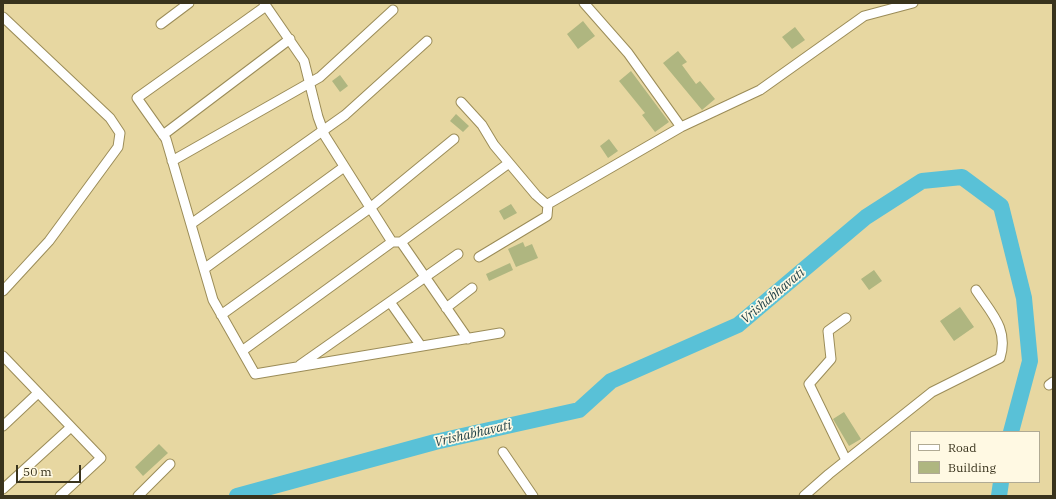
<!DOCTYPE html>
<style>
body{margin:0}
#map{position:relative;width:1056px;height:499px;overflow:hidden;background:#e7d7a1;font-family:"IBM Plex Serif",serif}
canvas{display:block}
.frame{position:absolute;inset:0;border:4px solid #39331d;pointer-events:none}
.legend{position:absolute;left:910px;top:431px;width:130px;height:52px;box-sizing:border-box;background:#fff9e3;border:1px solid #b0aa94;margin:0;padding:5px 7px;list-style:none;font-size:12px;color:#39331d}
.legend li{display:flex;align-items:center;gap:8px;height:20px}
.legend b{width:20px;border:1px solid #b0aa94}
.scale{position:absolute;left:16px;top:465px;width:65px;height:18px;box-sizing:border-box;border:2px solid #39331d;border-top:0;padding-left:5px;font-size:12px;line-height:14px;white-space:nowrap;color:#39331d;-webkit-text-stroke:3px #fff9e3;paint-order:stroke}
</style>
<div id="map">
<canvas width="1056" height="499"></canvas>
<div class="frame"></div>
<ul class="legend">
<li><b style="height:5px;background:#fff"></b>Road</li>
<li><b style="height:11px;background:#afb680"></b>Building</li>
</ul>
<div class="scale">50 m</div>
</div>
<script>
const context = document.querySelector('canvas').getContext('2d');
context.lineJoin = 'round';
function strokePath(path, color, width, dash) { context.strokeStyle = color; context.lineWidth = width; context.lineCap = dash ? 'butt' : 'round'; context.setLineDash(dash || []); context.stroke(path); }
function fillPath(path, color) { context.fillStyle = color; context.fill(path, 'evenodd'); }
function label(font, color, halo, rows, align = 'center') {
  context.font = font + ' "IBM Plex Serif",serif'; context.lineWidth = 3.5; context.setLineDash([]); context.textBaseline = 'middle'; context.strokeStyle = halo; context.fillStyle = color; for (const [text, x, y, turn = 0] of rows) {
    context.save(); context.translate(x, y); context.rotate((+turn || 0) * Math.PI / 180); context.textAlign = isNaN(turn) ? turn : align; if (halo) context.strokeText(text, 0, 0); context.fillText(text, 0, 0); context.restore();
  }
}
strokePath(new Path2D(`
 M237,496L435,442L579,410L611,381L738,325L866,217L922,181L962,177L1001,206L1024,298L1030,361L1011,432
 M999,496L1001,482`), '#59c1d7', 16);
fillPath(new Path2D(`
 M583,21L595,36L578,49L567,34Z
 M795,27L805,40L792,49L782,37Z
 M678,51L687,62L682,65L696,84L700,81L715,99L702,110L663,63Z
 M631,71L669,122L655,132L642,115L645,113L619,81Z
 M340,75L348,86L340,92L332,81Z
 M456,114L469,126L463,132L450,121Z
 M609,139L618,151L608,158L600,146Z
 M511,204L517,213L504,220L499,211Z
 M523,242L525,247L532,244L538,258L516,267L508,249Z
 M510,263L513,270L489,281L486,274Z
 M874,270L882,281L869,290L861,279Z
 M960,307L974,327L954,341L940,321Z
 M844,412L861,439L849,446L833,419Z
 M159,444L168,453L143,476L135,467Z`), '#afb680');
const minor = new Path2D(`
 M264,3L304,61L318,117L325,136L392,242H401L509,163
 M584,3L628,53L681,127
 M266,6L137,98L166,139L213,300L255,374L500,333
 M3,17L110,118L120,133L118,147L49,241L3,291
 M161,24L189,3
 M461,102L482,125L494,145L536,195L545,203L548,204L681,127L760,90L864,16L913,3
 M163,135L290,39
 M172,161L320,77L393,10
 M191,224L345,115L427,41
 M401,242L468,339
 M479,257L547,216L548,204
 M204,269L344,167
 M390,302L421,346
 M446,308L472,288
 M221,315L370,208L454,139
 M846,318L828,331L831,359L809,384L846,460
 M242,351L392,242
 M3,356L101,458L60,496
 M300,365L458,254
 M1049,385L1053,382
 M3,426L38,393
 M503,452L533,496
 M3,489L71,427
 M138,496L170,464
 M804,496L829,474L932,392L1000,358C1009,329 991,313 976,290`);
strokePath(minor, '#9b8c58', 11);
strokePath(minor, '#fff', 9);
label('italic 13px', '#23434a', '#fff9e3', [
 ["Vrishabhavati",773,296,-40],
 ["Vrishabhavati",473,434,-13]
]);
</script>
